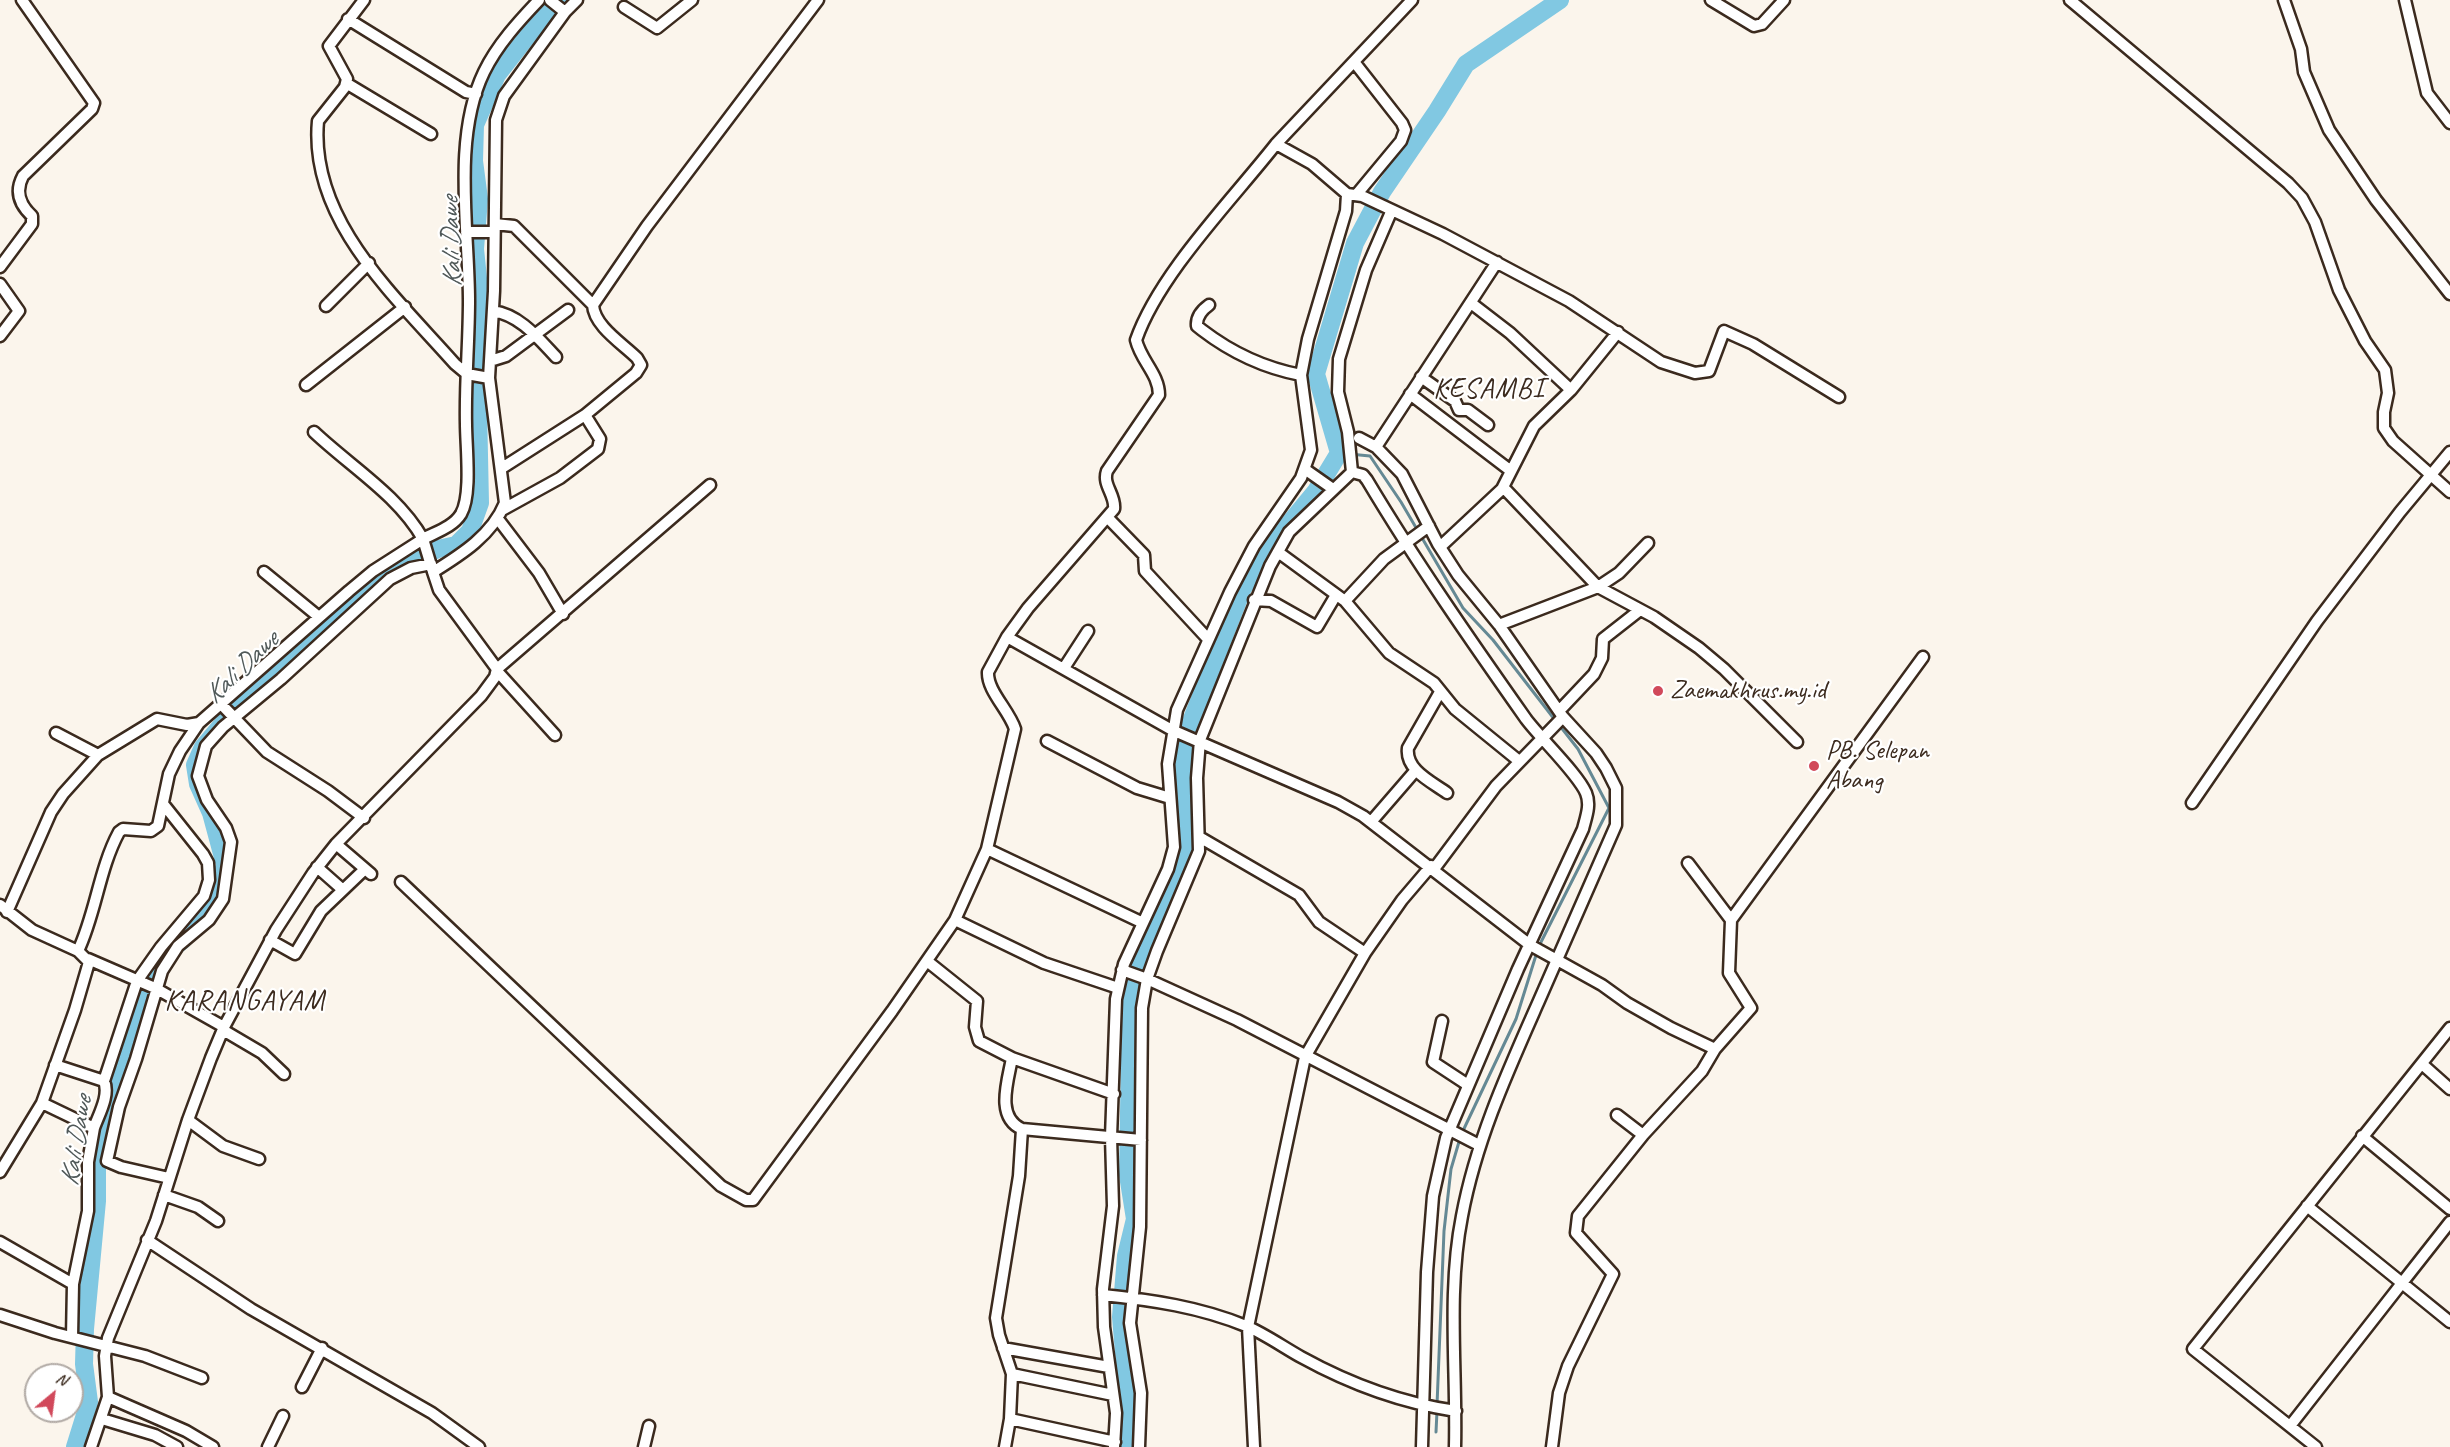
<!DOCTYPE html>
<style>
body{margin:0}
#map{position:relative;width:2450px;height:1447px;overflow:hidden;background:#fbf5ec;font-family:Caveat,sans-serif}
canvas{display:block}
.north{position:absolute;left:24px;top:1363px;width:60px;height:60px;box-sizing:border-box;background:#fff;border:2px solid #b1aaa5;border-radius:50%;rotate:29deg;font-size:16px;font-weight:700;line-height:24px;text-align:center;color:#3b2a1e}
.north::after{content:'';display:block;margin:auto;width:21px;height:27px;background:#d1495b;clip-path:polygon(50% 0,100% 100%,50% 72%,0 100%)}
</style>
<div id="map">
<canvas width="2450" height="1447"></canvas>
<div class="north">N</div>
</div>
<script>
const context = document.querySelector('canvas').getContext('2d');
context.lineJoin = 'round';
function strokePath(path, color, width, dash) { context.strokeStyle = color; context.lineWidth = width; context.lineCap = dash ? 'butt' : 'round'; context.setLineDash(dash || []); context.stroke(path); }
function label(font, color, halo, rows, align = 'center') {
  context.font = font + ' Caveat,sans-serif'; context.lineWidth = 4.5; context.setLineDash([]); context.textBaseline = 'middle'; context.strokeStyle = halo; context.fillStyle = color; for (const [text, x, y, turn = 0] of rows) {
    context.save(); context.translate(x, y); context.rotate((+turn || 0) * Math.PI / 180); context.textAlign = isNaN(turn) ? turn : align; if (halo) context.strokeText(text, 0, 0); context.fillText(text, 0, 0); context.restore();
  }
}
strokePath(new Path2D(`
 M1339,453L1370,456L1401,502L1463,608L1493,640L1555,720
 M1539,946L1609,808L1578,749L1560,726
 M1437,1405L1444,1231L1451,1169L1461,1135L1516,1019L1537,952
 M1436,1432L1437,1411`), '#658994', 3);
strokePath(new Path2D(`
 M75,1447L89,1402L84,1364L85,1329L97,1201V1158L104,1119L123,1062L143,985L158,960L182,941L208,912L225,865L211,813L198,784L195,765L203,747L235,709L356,596L384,573L438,549L456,545L470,531L480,503L477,360L481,307L475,249L479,199L474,161L475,125L497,75L537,24L560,0
 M1124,1447L1128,1400L1121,1317L1126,1256L1135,1219L1128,1175L1130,1050L1126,1005L1141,956L1182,875L1186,846L1183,742L1243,588L1278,537L1316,491L1339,453L1316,374L1355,243L1382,192L1437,111L1466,64L1560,0`), '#81c8e2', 18);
const minor = new Path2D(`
 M364,0L329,46L347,79L345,87L318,121C309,220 395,296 455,364L467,374L489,378
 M550,0L565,12
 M1711,0L1754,26L1762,24L1784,0
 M2070,0L2288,183L2302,198L2315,222L2339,290L2365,341L2385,370L2388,393L2384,412V428L2393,441L2450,492
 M2284,0L2301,49L2304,72L2329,130L2376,200L2450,294
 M2405,0L2427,93L2450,123
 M624,7L657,28L692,0
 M348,19L466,92L476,94
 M1355,63L1402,123L1405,130L1401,141L1357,194
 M346,83L431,134
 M1347,194L1312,164L1276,144L1412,0
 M495,224L514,226L593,305
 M466,232H494
 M0,267L32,224V216C19,204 15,191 23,176L92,109L94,103L22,0
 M0,284L19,311L0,336
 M1209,305C1202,310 1196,316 1197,326L1202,330C1232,353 1264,368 1301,375
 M326,306L369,263
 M493,311C520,315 538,338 556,357
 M490,361L506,356L568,310
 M1421,377L1455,401L1459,410H1468L1488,425
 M306,385L405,307
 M1571,390L1618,332
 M1410,394L1511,471
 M314,432C351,467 398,495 423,539C436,532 453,527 461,514C472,495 466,447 466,424C465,383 469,342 469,301C469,230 452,138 484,72C497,45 519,21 539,0
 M1359,438L1376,447
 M502,468L585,415
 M1306,470L1333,489
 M1352,472L1363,475L1367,480C1416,562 1471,641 1526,719C1541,739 1578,774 1586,793C1591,805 1586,817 1583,829L1518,969L1446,1138L1433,1196L1427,1272L1422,1447
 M1352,472L1348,432L1338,392L1339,359L1366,270L1391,212
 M1503,487L1598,587L1654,617L1699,648L1724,669L1797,742
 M502,510L560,478L598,449L600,439L585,415L636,373L641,365L637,358C623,344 594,326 593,305L647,226L818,0
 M1108,518L1144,555L1145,571L1207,638
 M498,519L539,573L563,614
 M1440,547L1502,489L1534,426L1571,390L1510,333L1471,303
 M1278,552L1345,601L1389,653L1434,683L1455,709L1519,761
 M264,572L319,617
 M1254,600L1271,601L1317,627L1336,595
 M1345,601L1384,559L1429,526
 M1499,625L1598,587L1619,573L1648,543
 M1007,637L1172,730L1338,802L1363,816L1530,945L1602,985L1627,1003L1671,1028L1715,1049L1702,1071L1643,1135L1617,1115
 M1064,668L1088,631
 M497,669L710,485
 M497,671L555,735
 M1440,692L1408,748C1405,770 1432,782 1447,793
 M222,705L267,752L328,791L364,818
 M1559,711L1594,674L1602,658L1603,639L1640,610
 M56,733L98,755
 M1047,741L1137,788L1170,798
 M2192,803L2317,621L2400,512L2450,452
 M1371,822L1416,770
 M1201,838L1299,895L1319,922L1365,953
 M336,844L371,874
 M987,849L1141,922
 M1688,863L1731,920L1729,973L1751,1008L1715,1049
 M317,867L343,890
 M1434,869L1496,786L1563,717
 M401,882L721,1186L746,1200H753L892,1011L955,920L987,849L1015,729C1009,710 987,691 988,672L1007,637L1028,608L1114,509C1116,495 1102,485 1107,471L1159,395C1159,374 1141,361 1136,340C1159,274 1232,200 1276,144
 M0,905L32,930L78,951L89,962L75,1010L42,1103L0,1172
 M7,912L51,812L63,794L98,755L157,719L187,725L199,723L349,591L373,571L423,539L432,569
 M955,920L1044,963L1118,988
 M1731,920L1923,657
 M270,940L295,954L321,911L365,869
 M78,951C96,913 99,869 119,832L123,829L151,831L158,826L169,774L180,751L199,723
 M88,959L155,988L224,1027
 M927,961L977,1001L975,1027L979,1041L1012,1058C1008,1081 995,1117 1022,1129L1141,1140
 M1122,970L1147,979L1237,1020L1479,1145
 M1442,1021L1433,1062L1468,1085
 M223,1030L262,1053L284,1074
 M1012,1058L1114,1094
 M2422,1064L2450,1089
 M55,1065L104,1081C110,1095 99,1114 94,1128
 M104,1081L137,981L161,947L204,896L209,880L208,863L203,854L164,805
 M42,1103L94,1128L88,1162V1211L73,1284
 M188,1120L223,1146L259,1159
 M1022,1129L1019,1176L996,1318L999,1335L1012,1374L1113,1395
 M2362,1136L2450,1209
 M169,1178L121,1167L107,1161L119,1107L136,1059L162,971L178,946L209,920L223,899L231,842L226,828L207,800L198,776L206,746L223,727L281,679L390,579L411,568L431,564
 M164,1195L198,1207L218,1221
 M2307,1206L2402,1283L2450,1222
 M147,1240L251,1309L432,1413L479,1447
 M0,1242L73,1284L72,1337
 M1103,1295C1152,1300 1200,1307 1246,1326C1265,1334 1283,1347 1301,1357C1350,1384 1401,1403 1456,1411
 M0,1315L55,1333L145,1356L202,1378
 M1003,1348L1109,1367
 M302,1387L322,1348
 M108,1397L186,1431L213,1447
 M102,1419L155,1435L177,1447
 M1010,1419L1012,1374
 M2290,1426L2402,1283L2450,1322
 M91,1447L108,1397L105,1356L108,1338L156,1221L188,1120L211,1058L224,1027L276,930L313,873L336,844L481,696L495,677L497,669L439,590L433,572C462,554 492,535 505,503L489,378L494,291L496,120L504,96L565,12L577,0
 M268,1447L283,1416
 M644,1447L649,1426
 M1005,1447L1010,1419L1115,1442
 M1114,1447L1116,1413L1104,1327L1103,1289L1113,1206L1111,1137L1116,999L1124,964L1168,869L1174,847L1168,764L1177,710L1230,592L1254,546L1301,478L1311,450L1301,375L1308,339L1346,211L1347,194L1362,196L1443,234L1569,301L1661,362L1695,373L1709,371L1724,331L1753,344L1839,397
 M1139,1447L1141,1393L1130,1323L1140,1227L1142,1008L1147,979L1157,951L1199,851L1197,778L1200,740L1270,566L1289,532L1352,472
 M1254,1447L1248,1327L1305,1057L1365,953L1402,900L1431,866
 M1455,1447C1457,1371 1447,1292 1462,1216C1476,1141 1507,1073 1538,1003C1564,944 1590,885 1616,825V788L1606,768L1596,753L1563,717L1499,625L1458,575L1438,544L1402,474L1376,447L1497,262
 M1552,1447L1559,1393L1568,1366L1613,1274L1576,1233L1578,1216L1643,1135
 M2316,1447L2193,1349L2450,1028`);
strokePath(minor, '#3b2a1e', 15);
strokePath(minor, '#fff', 10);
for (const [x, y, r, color] of [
 [1658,691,6,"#d1495b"],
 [1814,766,6,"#d1495b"]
]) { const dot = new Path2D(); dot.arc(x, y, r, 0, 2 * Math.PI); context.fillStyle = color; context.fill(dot); strokePath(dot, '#fff', 2); }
label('26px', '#3b2a1e', '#fff', [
 ["Zaemakhrus.my.id",1670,691],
 ["PB. Selepan",1826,751],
 ["Abang",1826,781]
], 'left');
label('italic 27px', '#505959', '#fff', [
 ["Kali Dawe",452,242,-92],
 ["Kali Dawe",242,668,-44],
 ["Kali Dawe",77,1141,-81]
]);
context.letterSpacing = '1.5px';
label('28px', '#3b2a1e', '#fff', [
 ["KESAMBI",1489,390],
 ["KARANGAYAM",245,1002]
]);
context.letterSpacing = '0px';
</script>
